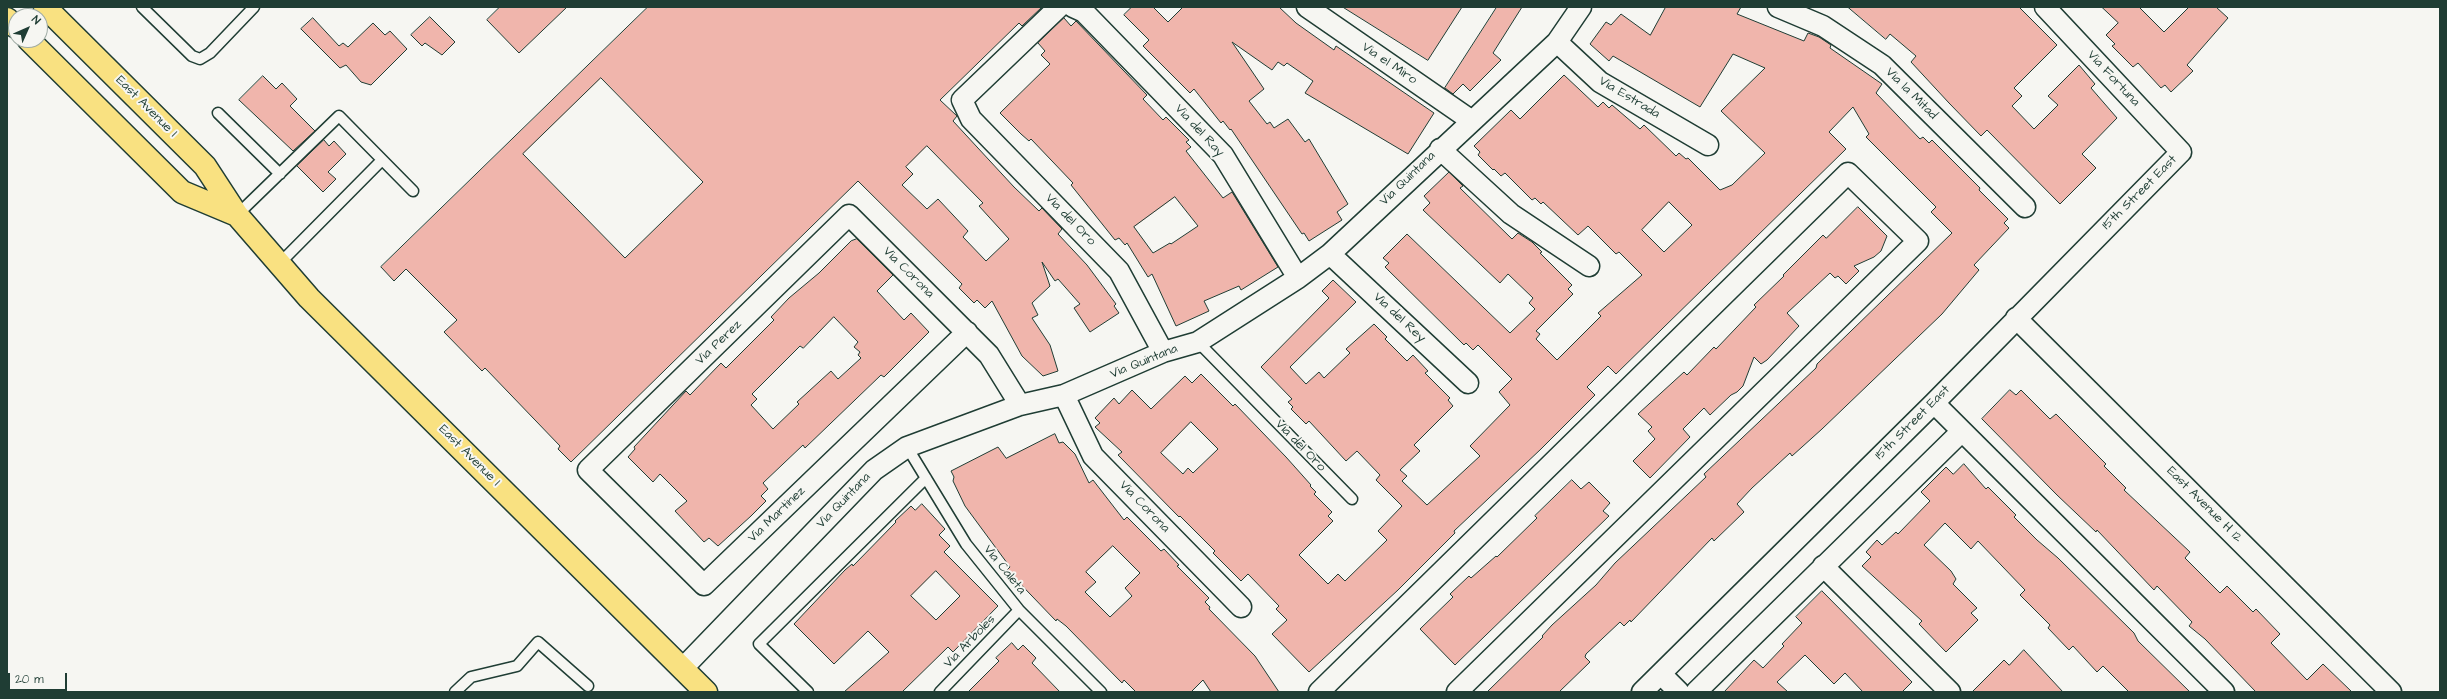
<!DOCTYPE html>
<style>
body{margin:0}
#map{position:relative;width:2447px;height:699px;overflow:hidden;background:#f6f6f2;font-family:"Architects Daughter",sans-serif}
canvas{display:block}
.frame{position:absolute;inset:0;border:8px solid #1f3d34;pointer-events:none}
.north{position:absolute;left:8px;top:8px;width:40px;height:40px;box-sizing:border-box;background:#f6f6f2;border:1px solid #a0aca6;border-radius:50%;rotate:45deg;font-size:11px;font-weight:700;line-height:16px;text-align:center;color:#1f3d34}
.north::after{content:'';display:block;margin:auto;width:14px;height:18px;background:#1f3d34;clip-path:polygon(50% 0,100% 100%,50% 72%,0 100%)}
.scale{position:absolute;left:8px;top:673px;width:59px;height:18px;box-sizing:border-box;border:2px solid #1f3d34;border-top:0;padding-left:5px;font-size:12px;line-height:14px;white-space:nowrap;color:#1f3d34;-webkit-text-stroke:3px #f6f6f2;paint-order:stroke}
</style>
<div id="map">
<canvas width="2447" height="699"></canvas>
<div class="frame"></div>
<div class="north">N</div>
<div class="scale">20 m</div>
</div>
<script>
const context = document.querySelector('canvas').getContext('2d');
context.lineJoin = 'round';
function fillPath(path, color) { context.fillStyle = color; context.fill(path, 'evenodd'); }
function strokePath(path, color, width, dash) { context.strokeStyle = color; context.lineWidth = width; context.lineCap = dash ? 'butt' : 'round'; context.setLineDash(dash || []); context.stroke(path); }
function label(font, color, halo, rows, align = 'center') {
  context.font = font + ' "Architects Daughter",sans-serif'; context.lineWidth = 4; context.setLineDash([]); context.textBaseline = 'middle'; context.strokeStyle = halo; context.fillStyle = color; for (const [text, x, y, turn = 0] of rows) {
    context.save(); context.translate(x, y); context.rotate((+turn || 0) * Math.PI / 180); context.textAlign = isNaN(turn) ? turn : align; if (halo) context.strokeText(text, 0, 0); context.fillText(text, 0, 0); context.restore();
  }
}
const building = new Path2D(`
 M500,7H567L519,53L487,20Z
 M648,7H1042L1022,26L1019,23L940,100L957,116L953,121L1014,187L1039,211L1042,208L1062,229L1058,234L1087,265L1116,304L1114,306L1119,313L1090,332L1074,308L1080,304L1058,279L1055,281L1042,262L1050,286L1032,303L1038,315L1032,318L1050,345L1058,371L1043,376L1022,356L992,301L985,308L977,300L974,303L959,288L962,284L858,181L571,462L558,449L560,446L485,368L482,371L444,332L457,320L406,269L394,281L381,267ZM601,78L703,182L625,258L523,154ZM927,146L983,203L979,206L1009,239L986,261L963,237L968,231L938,199L927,209L902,185L913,174L906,167Z
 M1132,7H1153L1168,22L1183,7H1279L1296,23L1334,50L1336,46L1434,113L1408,154L1305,93L1313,81L1287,63L1284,66L1278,62L1272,70L1232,42L1264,89L1249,101L1267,124L1270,122L1274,128L1288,119L1305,142L1309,139L1348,204L1337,212L1342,220L1309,241L1304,233L1302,234L1231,129L1230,130L1223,121L1221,123L1194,89L1190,93L1143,46L1149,40L1124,15Z
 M1343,7H1462L1428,60Z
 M1497,7H1522L1493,53L1501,60L1470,91L1463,84L1453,94L1445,88Z
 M1666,7H1741L1737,14L1804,41L1808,33L1819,37L1831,45L1830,48L1882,84L1876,93L1920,139L1923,137L1929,143L1932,140L1980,188L1979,190L2008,219L2004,223L2009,228L1974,265L1979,270L1942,314L1822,429L1792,456L1790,453L1752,488L1737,504L1744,512L1714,541L1712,538L1631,622L1630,620L1624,626L1620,622L1586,654L1585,657L1590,662L1559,692H1487L1543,637L1542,636L1552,625L1596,585L1615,563L1706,477L1704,474L1816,368L1817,364L1952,233L1931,212L1936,207L1866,137L1869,134L1853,107L1829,132L1846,149L1616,374L1608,366L1587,387L1595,395L1541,449L1454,531L1455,533L1398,590L1309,672L1272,634L1287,620L1276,609L1279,606L1248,574L1241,581L1213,553L1215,551L1180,516L1179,517L1118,455L1122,452L1095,427L1100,423L1095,418L1114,398L1119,404L1132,390L1151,409L1185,376L1192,383L1201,374L1233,406L1235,404L1286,457L1311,485L1310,486L1316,492L1314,494L1332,512L1328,516L1333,521L1299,555L1328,584L1338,574L1345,581L1387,540L1378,531L1402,506L1376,480L1380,475L1357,451L1346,461L1309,421L1306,424L1291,409L1293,407L1288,402L1292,399L1261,367L1329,298L1322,291L1333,280L1356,302L1290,367L1306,384L1319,372L1324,378L1350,353L1346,349L1374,324L1387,337L1385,339L1407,361L1413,355L1428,371L1425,373L1450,398L1448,400L1453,406L1414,445L1420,451L1400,470L1407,476L1402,481L1427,505L1480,456L1470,446L1510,405L1499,392L1512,379L1478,345L1473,350L1466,343L1464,345L1385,267L1389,263L1383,258L1407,234L1510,333L1535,309L1529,303L1533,298L1508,274L1500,283L1423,210L1430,203L1424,196L1449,172L1463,186L1460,188L1512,239L1518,233L1532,242L1542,252L1540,253L1572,285L1568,289L1573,294L1536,331L1540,334L1536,339L1557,360L1601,316L1598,313L1642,275L1619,252L1616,254L1588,226L1578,235L1543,202L1541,204L1535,198L1532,200L1505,173L1501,176L1494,169L1493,170L1478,155L1480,152L1474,146L1511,110L1520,119L1564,75L1598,107L1603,102L1609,108L1612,105L1640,129L1644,125L1676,156L1679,153L1686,159L1688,158L1720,190L1732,185L1765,153L1721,111L1765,68L1733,54L1700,107L1613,56L1609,61L1590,44L1606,22L1611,25L1621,14L1650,35ZM1669,202L1692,225L1664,252L1642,230ZM1191,422L1218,449L1193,473L1188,468L1183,474L1161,453Z
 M1848,7H2019L2057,45L2014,88L2022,96L2012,106L2034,129L2058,105L2048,96L2079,65L2095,84L2091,88L2117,118L2082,154L2096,168L2060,204L1987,130L1981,136L1949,103L1911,62L1916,56L1890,34L1886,39Z
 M2102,7H2139L2164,32L2189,7H2216L2228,18L2187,65L2193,71L2171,92L2165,85L2161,88L2138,63L2133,67L2112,46L2115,44L2106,35L2118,23Z
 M430,17L455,42L442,55L425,43L422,46L411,35Z
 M313,18L339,46L343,43L348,47L373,23L385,35L390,31L407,49L371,85L361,82L346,65L340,68L301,29Z
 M1064,18L1071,26L1076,21L1147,95L1143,99L1163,120L1166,117L1189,140L1186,142L1191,147L1186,151L1223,198L1232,192L1278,267L1241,290L1239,286L1204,301L1209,311L1176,326L1152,274L1148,277L1127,243L1125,245L1119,238L1115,240L1071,185L1073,183L1031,139L1029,141L1021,134L1000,113L1050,64L1041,55L1045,51L1038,43ZM1175,197L1198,226L1171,244L1170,243L1153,253L1134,227Z
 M263,76L276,89L282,83L297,99L290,106L315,131L293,151L239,100Z
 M324,140L329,146L334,141L346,154L328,172L336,179L323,192L297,166Z
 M1858,207L1887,236L1881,251L1874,257L1854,266L1859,271L1846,284L1838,276L1835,278L1830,273L1787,313L1799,326L1767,360L1761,364L1754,357L1743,386L1737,392L1731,395L1710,415L1704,408L1683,429L1690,437L1650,478L1633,461L1655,439L1648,431L1652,427L1638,414L1684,372L1687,375L1714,347L1716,349L1756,307L1754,305L1784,276L1783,275L1823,235L1826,238Z
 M857,239L893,275L877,291L904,320L911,313L929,332L884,377L881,375L805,448L803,445L763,483L768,489L761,496L766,501L751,516L718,546L709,538L704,542L675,511L687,501L660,474L653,482L628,457L635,449L634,447L686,391L690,395L721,363L726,368L774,320L771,317L789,298L819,273L851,241ZM834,317L858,342L854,347L860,352L858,355L861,358L838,379L831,371L797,402L799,404L773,429L751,405L757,399L752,394L800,346L803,348Z
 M2010,390L2016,395L2021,390L2050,419L2056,414L2106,464L2104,466L2126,488L2124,490L2190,552L2185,558L2220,593L2227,586L2253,612L2256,609L2280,634L2271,643L2307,680L2323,664L2352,692H2256L2205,639L2189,626L2192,622L2157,586L2154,590L2097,530L2096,532L2057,495L1982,419Z
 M1055,434L1059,443L1063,442L1075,454L1089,483L1093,480L1124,520L1127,517L1161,551L1164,549L1179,565L1177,566L1209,598L1205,602L1210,607L1209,609L1255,656L1279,692H1211L1203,680L1191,692H1136L1124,680L1122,683L1066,626L1057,619L1056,621L1007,570L1010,567L965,506L953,481L954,477L951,471L998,447L1006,458ZM1113,546L1140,573L1125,588L1132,596L1110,617L1085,592L1096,582L1086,572Z
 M1964,464L1986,489L1988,487L2016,515L2014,517L2037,540L2058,558L2134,633L2138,641L2190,692H2129L2103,666L2097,672L2073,646L2069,650L2048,628L2050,625L2020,595L2025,590L1978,541L1971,549L1945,523L1924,545L1951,571L1956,579L1953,584L1977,608L1971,613L1978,620L1946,652L1919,624L1922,621L1862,566L1871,557L1866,552L1877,540L1882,545L1896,532L1898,534L1930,501L1921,492L1946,467L1953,474Z
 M1572,480L1581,489L1589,482L1610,503L1603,511L1609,516L1455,665L1420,629L1453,597L1450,594L1469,576L1471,578L1496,556L1497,557L1537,518L1535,516Z
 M922,504L945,529L939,535L950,546L944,552L998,606L953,652L948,647L902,692H844L889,652L868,631L834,664L794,624L845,570L852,564L853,566L896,522L895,521L911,506L915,510ZM936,571L960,596L936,620L911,596Z
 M1822,591L1912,682L1902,692H1863L1845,673L1834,684L1805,655L1777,682L1788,692H1724L1754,660L1763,668L1784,646L1782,644L1802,623L1796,617Z
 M1012,643L1018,650L1023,645L1036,658L1032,663L1060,692H968L999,661L996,658Z
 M2024,650L2063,692H1972L2004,660L2009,665Z`);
fillPath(building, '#f0b5ac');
strokePath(building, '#1f3d34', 1);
const lane = new Path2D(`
 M142,7L192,56L200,59L210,53L254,7
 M218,113L280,174
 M237,215L339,116L413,191
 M279,264L382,160
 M1198,342L1352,499
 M907,447L966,544L1019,610L1101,692
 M455,692L471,677L517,666L538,642L588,686
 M808,692L759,644L926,478
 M940,692L1019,610`);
const street = new Path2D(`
 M1059,7L962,100L971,119L1119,271L1163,352
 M1073,7L1084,12L1223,155L1298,278
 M1307,7L1472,121
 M1778,7L1823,26L1882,65L2025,207
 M1557,42L1600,82L1708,145
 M1440,149L1511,214L1589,266
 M1330,254L1468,383
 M2016,318L2391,692
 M967,332L704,585L588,470L849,215L989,355L1020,405
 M1064,395L1093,456L1241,607
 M1934,403L2224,692
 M1823,566L1950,692
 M682,669L874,470L907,447L1020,405L1064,395L1163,352L1198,342L1298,278L1330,254L1557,42L1581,7
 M1661,674L1679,692
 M1319,692L1848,173L1918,241L1457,692
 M1642,692L1934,403L2181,152L2045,7
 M1696,692L1961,432`);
const primary = new Path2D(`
 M45,7L205,166L237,215L309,298L706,692
 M7,19L16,27
 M29,40L182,192L237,215`);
strokePath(lane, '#1f3d34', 13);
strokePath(street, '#1f3d34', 23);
strokePath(primary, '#1f3d34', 25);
strokePath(lane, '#f6f6f2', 10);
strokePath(street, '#f6f6f2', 20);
strokePath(primary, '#f9e181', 22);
label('13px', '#1f3d34', '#f6f6f2', [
 ["Via el Miro",1389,64,34],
 ["Via Fortuna",2113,79,47],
 ["Via la Mitad",1911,94,45],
 ["Via Estrada",1629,98,31],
 ["East Avenue I",146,107,45],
 ["Via del Ray",1199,131,47],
 ["Via Quintana",1408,179,-44],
 ["15th Street East",2140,193,-45],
 ["Via del Oro",1070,220,46],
 ["Via Corona",908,273,45],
 ["Via del Rey",1399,318,43],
 ["Via Perez",719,343,-44],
 ["Via Quintana",1144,362,-22],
 ["15th Street East",1913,423,-45],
 ["Via del Oro",1300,446,46],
 ["East Avenue I",469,456,45],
 ["Via Quintana",844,501,-46],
 ["East Avenue H 12",2204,505,45],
 ["Via Corona",1144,507,46],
 ["Via Martinez",777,515,-44],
 ["Via Caleta",1004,570,51],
 ["Via Arboles",970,642,-46]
]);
</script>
